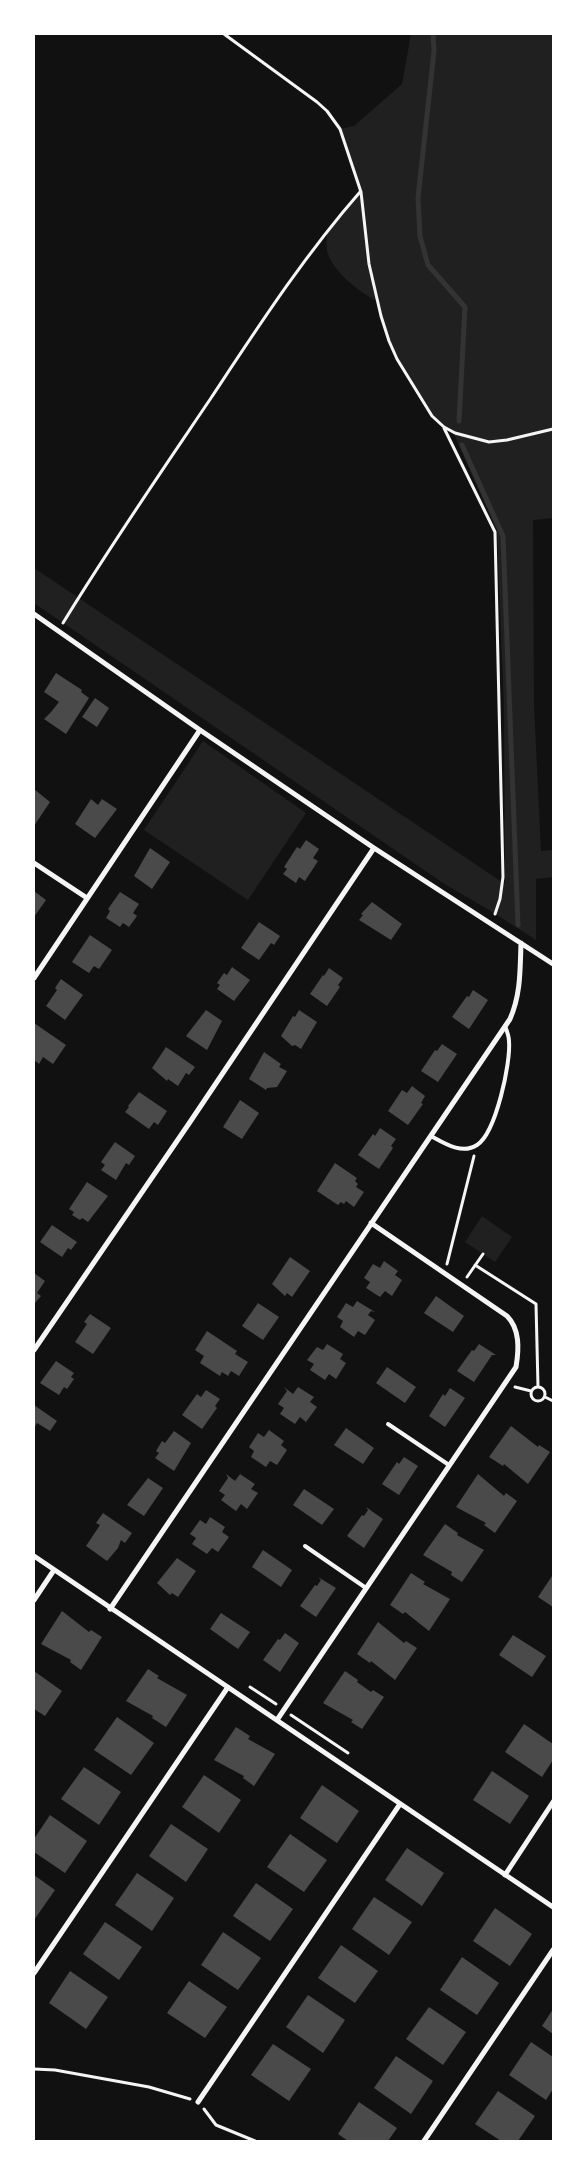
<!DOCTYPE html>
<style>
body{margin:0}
#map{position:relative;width:587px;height:2175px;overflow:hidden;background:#111;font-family:Raleway,sans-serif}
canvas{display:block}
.frame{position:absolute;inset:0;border:35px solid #fff;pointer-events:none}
</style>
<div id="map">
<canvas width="587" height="2175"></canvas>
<div class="frame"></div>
</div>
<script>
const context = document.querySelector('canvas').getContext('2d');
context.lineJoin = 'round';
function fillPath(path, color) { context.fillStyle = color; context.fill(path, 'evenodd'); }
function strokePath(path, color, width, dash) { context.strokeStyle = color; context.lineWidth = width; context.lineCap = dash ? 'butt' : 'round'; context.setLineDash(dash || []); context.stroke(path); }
fillPath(new Path2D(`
 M411,34H553V518L533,520L534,706L541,851L553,850V877L536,879V940L489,910L443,883L34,603V568L505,884L504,707L497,531L454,434L432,416L410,380L389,341L377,301C359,292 333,272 327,251C326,245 327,237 327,231L361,192L340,129L354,126L402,84Z
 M203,741L306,813L248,900L144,830Z
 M482,1216L512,1237L495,1262L465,1242Z`), '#202020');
strokePath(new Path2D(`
 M433,34L434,51L418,198L420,236L428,265L465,307L459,421
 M462,445L503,536L518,925`), '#333', 5);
fillPath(new Path2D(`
 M56,673L82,690L81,692L89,698L66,734L44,719L51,712L59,702L44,692Z
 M95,698L109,708L97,727L82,717Z
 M34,789L50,802L34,826Z
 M91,799L98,805L102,799L117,809L95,838L75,824Z
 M306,840L319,849L313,858L318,861L305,881L299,877L296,883L283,874L287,869L284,867L297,847L300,849Z
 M150,848L170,862L152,889L134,876Z
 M34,891L46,900L34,917Z
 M120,892L139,904L133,913L137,916L129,927L123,923L120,927L106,918L110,911L108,909Z
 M372,902L402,924L391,940L359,920L363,915L361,914Z
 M259,922L280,936L274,945L271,943L259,960L241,948Z
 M90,935L112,950L99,969L94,966L89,973L72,962Z
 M232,967L250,980L234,1001L217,989L220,985L217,983L224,973L227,975Z
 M329,968L343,978L338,985L340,987L327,1006L310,994L323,975L324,976Z
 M61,979L83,995L65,1020L46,1006L57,990L55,988Z
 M473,990L488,1000L469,1029L452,1017L467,996L469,997Z
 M206,1010L222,1021L207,1050L186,1036Z
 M299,1010L317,1022L301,1049L295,1045L292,1046L281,1036L293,1016L295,1017Z
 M34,1023L66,1045L53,1064L43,1057L39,1064L34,1060Z
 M442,1044L457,1054L438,1082L421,1071L435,1050L437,1051Z
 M166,1047L195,1067L189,1075L186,1073L178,1086L168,1079L167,1081L152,1068Z
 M264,1052L281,1064L279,1067L287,1071L277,1087L267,1088L266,1090L249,1079Z
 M412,1086L425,1096L421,1103L423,1104L408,1125L388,1111L402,1090L407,1093Z
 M139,1092L167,1111L158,1125L154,1122L149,1129L125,1112L129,1107L128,1106Z
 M240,1100L259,1113L242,1139L223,1127Z
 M380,1128L396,1139L391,1146L393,1148L379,1169L358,1155L373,1134L375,1136Z
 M115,1142L135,1156L129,1165L126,1163L116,1180L101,1170L105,1165L101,1162Z
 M335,1163L357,1178L355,1181L358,1184L356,1187L364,1192L354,1207L346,1201L344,1204L341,1202L338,1205L317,1191Z
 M87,1182L108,1196L88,1222L82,1218L80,1220L72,1215L74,1212L69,1209Z
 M52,1225L77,1242L71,1250L68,1248L62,1257L40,1242Z
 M290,1257L310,1271L292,1297L287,1293L285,1296L272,1284Z
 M384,1261L398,1271L395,1275L402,1280L392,1296L385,1291L380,1297L366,1288L370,1282L364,1278L373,1264L380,1268Z
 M34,1273L45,1281L37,1293L41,1296L35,1303H34Z
 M436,1296L464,1316L453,1332L424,1313Z
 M357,1301L375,1312L371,1311L368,1315L375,1320L365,1335L358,1331L354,1337L340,1327L343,1321L337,1317L346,1303L353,1307Z
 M258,1303L279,1317L263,1340L242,1326Z
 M90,1314L111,1328L93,1354L75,1342L87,1324L84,1322Z
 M207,1331L237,1351L235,1354L248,1362L239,1376L231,1371L228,1376L222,1372L220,1376L200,1363L204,1356L195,1350Z
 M327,1344L343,1354L340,1359L346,1363L336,1379L329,1374L325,1380L310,1370L314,1364L307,1360L317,1347L323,1350Z
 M479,1344L496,1355H492L474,1382L457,1371L472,1350L474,1351Z
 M56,1361L74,1373L71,1377L74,1379L67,1389L64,1387L59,1395L40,1383Z
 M387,1367L416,1387L405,1403L376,1383Z
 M284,1387L293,1394L298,1387L314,1397L310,1402L317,1407L306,1422L300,1417L295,1424L280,1414L284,1408L278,1404L287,1391Z
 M450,1388L465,1398L445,1427L429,1416L443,1394L445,1396Z
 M206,1390L220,1399L215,1406L217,1408L202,1429L182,1415L197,1394L201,1397Z
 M34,1405L57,1421L50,1431L37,1423L34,1428Z
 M511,1426L538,1447L539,1445L550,1452L528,1484L504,1464L503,1466L489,1457Z
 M346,1428L374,1448L363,1464L334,1445Z
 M269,1430L284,1441L281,1445L287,1450L277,1465L270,1461L266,1467L251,1457L254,1451L249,1447L258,1433L264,1437Z
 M174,1431L191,1443L174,1471L155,1458L159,1453L156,1451L162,1441L165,1443Z
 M404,1457L418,1466L399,1495L382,1484L397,1462L399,1464Z
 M226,1474L235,1481L240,1474L255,1484L251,1489L258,1493L247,1509L241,1504L236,1511L221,1500L225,1495L219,1491L228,1478Z
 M478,1474L504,1496L506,1493L517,1501L495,1533L484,1525L486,1523L456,1507Z
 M148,1478L163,1488L144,1516L127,1505Z
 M304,1489L334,1509L322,1525L293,1505Z
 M366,1507L383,1519L364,1548L347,1536L362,1515L364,1516L368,1510Z
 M103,1513L132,1533L125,1543L121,1540L118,1548L107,1561L86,1546L100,1525L96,1523Z
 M210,1517L225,1527L222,1532L229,1537L218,1552L212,1548L207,1554L192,1544L196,1538L190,1534L200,1520L206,1524Z
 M445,1524L458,1533L457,1535L484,1550L462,1582L451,1575L452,1572L423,1555Z
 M263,1550L292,1570L281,1587L252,1567Z
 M177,1558L196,1571L178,1597L172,1593L170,1595L157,1583Z
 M411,1573L425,1582L423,1584L450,1599L429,1631L405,1612L403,1614L390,1605Z
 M552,1576L553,1577V1607L538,1597Z
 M318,1577L336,1588L316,1617L300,1606L315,1585L317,1586L321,1580Z
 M62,1611L89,1632L91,1630L102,1637L81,1670L70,1662L71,1660L41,1644Z
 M221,1613L250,1632L238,1649L210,1629Z
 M378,1622L404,1643L406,1641L417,1648L395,1680L371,1661L370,1663L357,1654Z
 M285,1633L299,1643L280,1672L263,1660L278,1639L280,1640Z
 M513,1635L546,1656L532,1677L499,1655Z
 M148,1669L159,1676L157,1678L187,1695L166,1727L152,1718L153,1716L126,1701Z
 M34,1671L62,1691L45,1716L34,1709Z
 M345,1671L358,1680L357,1682L371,1692L373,1690L384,1697L362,1729L351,1722L353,1720L323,1703Z
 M117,1717L154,1743L131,1775L94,1750Z
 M524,1724L553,1744V1760L542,1777L505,1752Z
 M236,1727L250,1736L248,1739L275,1754L254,1786L243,1778L244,1776L214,1760Z
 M84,1767L121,1792L99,1825L61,1799Z
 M492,1771L529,1796L510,1824L473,1800Z
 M204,1775L241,1800L219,1833L182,1807Z
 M322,1785L359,1811L337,1843L300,1818Z
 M50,1815L87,1841L65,1873L34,1852V1839Z
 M171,1824L208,1849L186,1882L149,1856Z
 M290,1834L327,1860L304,1892L267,1867Z
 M407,1848L444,1873L422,1906L385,1880Z
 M137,1873L174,1898L152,1931L115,1905Z
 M34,1875L55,1890L34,1920Z
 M256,1883L293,1909L270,1941L233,1916Z
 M374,1897L412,1922L389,1955L352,1929Z
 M495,1908L532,1934L510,1966L473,1941Z
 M105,1922L142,1947L119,1980L83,1954Z
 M223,1932L261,1958L238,1990L201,1965Z
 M341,1945L378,1971L355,2003L318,1978Z
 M462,1957L499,1983L477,2015L440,1990Z
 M70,1971L108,1997L86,2029L49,2003Z
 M189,1981L227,2007L205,2038L167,2013Z
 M308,1995L345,2020L323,2053L286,2027Z
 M429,2007L466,2032L443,2065L406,2039Z
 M553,2009V2034L542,2026Z
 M531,2042L553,2057V2089L546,2100L509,2075Z
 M273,2044L311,2069L289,2101L251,2075Z
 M396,2056L433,2081L411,2114L374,2088Z
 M498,2091L535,2116L518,2141H501L475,2124Z
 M359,2102L397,2128L388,2141H348L338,2134Z`), '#4a4a4a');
strokePath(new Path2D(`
 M224,34L317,102L327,111L340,129L361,192L369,264L381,316L389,341L397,359L432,416L444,427L455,433L489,442L507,440L553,429
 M444,428L495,532L503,877L500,899L495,914
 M63,623C110,546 161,472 211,398C258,327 304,256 360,192
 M447,1264L474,1156
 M475,1265L536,1304L538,1387
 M467,1277L483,1254
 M531 1394a7 7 0 1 1 14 0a7 7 0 1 1-14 0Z
 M515,1387L531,1391
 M545,1397L553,1401
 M250,1687L276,1704
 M291,1715L348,1753
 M34,2069L55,2070L149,2087L190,2099
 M204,2109L216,2125L255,2141`), '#f5f5f5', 3);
strokePath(new Path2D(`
 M431,1136C444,1143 462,1155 477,1145C496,1133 511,1062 509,1041C509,1036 507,1031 505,1026
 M388,1424L449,1465
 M305,1546L366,1588`), '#f5f5f5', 4);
strokePath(new Path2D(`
 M34,614L200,730L374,848L553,964
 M34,863L87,898
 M34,978L200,730
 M34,1350L190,1122L374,848
 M34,1556L553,1907
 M34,1600L54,1570
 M110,1609L510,1019C521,994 520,969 521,943
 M277,1720L516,1367C519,1349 520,1329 507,1316L371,1223
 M505,1875L553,1802
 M34,1973L228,1687
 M198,2102L400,1804
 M424,2141L553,1950`), '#f5f5f5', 5);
</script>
